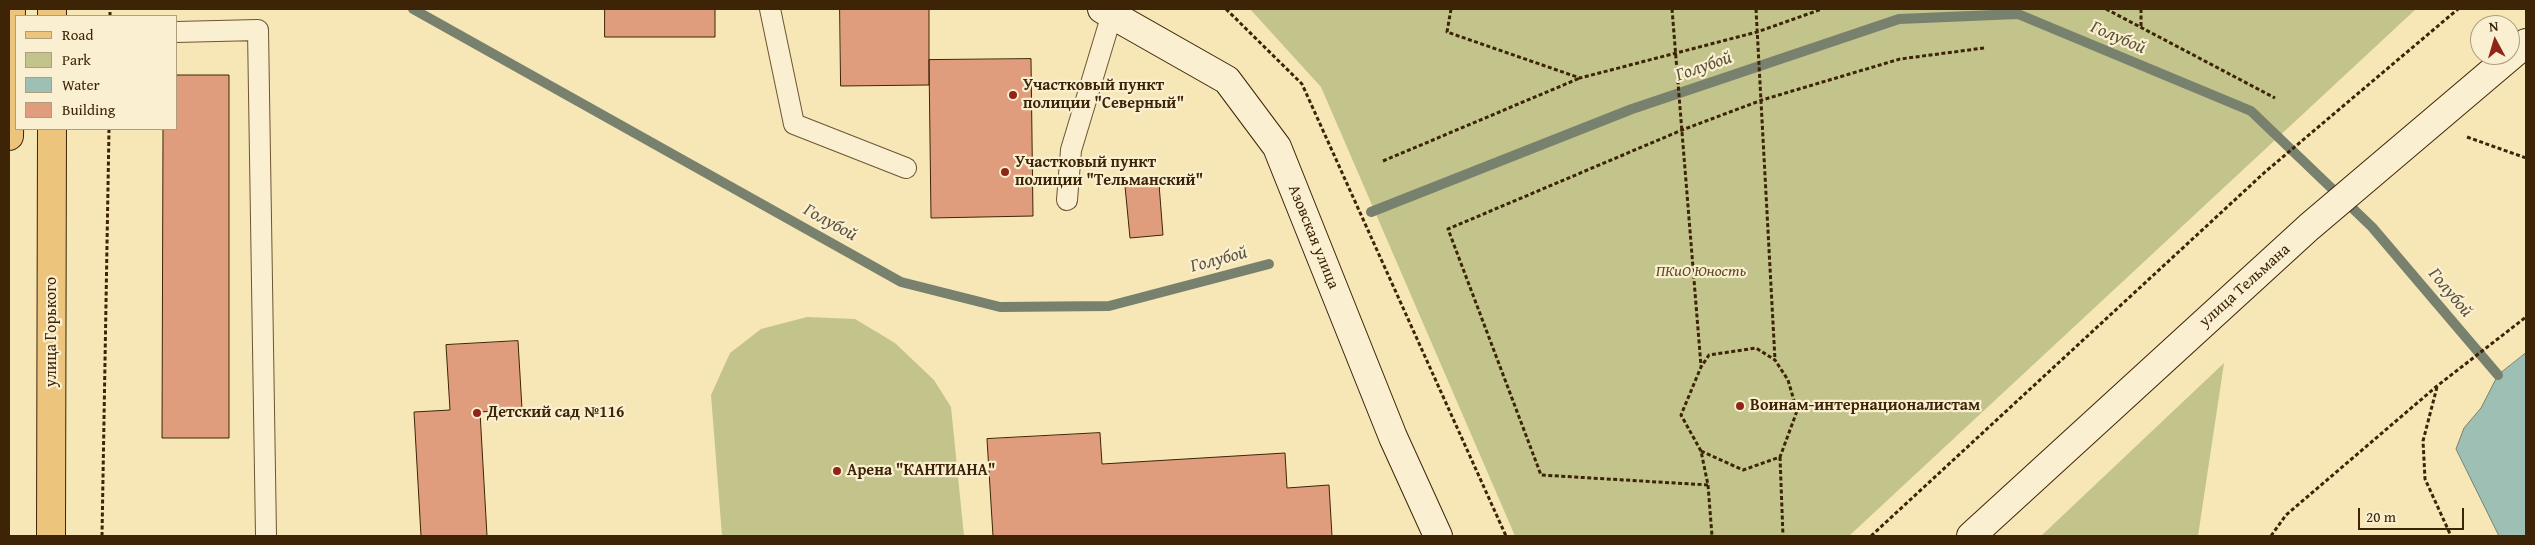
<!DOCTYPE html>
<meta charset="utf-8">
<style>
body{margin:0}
#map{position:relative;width:2535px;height:545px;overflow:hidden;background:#f7e7b7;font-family:"Gentium Book Plus",serif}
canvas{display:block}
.frame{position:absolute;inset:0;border:10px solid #3d2406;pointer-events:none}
.legend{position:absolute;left:15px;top:15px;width:162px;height:115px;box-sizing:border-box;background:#faefd0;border:1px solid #ae9e7f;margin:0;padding:6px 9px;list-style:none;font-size:15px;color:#3d2406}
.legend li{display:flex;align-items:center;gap:10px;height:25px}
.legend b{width:25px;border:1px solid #ae9e7f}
.north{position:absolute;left:2470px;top:15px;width:50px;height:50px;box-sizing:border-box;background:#faefd0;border:1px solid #ae9e7f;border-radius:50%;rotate:354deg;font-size:14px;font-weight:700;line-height:20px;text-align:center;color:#3d2406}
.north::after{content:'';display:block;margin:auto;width:18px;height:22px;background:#8f2418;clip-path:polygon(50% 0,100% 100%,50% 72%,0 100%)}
.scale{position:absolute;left:2358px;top:508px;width:106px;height:22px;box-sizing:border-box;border:2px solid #3d2406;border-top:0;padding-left:6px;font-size:15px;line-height:18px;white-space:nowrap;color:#3d2406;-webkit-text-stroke:4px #faefd0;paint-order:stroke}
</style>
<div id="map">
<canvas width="2535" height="545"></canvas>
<div class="frame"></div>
<ul class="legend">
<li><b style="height:6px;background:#ecc47c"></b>Road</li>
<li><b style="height:14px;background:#c2c48b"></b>Park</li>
<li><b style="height:14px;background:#9ebfb4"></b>Water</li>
<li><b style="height:14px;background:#e09d7d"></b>Building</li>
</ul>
<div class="north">N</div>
<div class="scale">20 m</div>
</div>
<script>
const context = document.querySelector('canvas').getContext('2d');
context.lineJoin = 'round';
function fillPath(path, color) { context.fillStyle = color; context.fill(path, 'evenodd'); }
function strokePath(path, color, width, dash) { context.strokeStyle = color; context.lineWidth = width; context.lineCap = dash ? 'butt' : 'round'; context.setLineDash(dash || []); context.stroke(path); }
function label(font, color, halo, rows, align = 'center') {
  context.font = font + ' "Gentium Book Plus",serif'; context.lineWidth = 4.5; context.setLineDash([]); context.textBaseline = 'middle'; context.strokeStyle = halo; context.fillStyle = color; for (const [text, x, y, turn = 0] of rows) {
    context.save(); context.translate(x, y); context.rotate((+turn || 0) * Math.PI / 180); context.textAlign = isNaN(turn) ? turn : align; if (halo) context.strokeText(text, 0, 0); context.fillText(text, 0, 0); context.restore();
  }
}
fillPath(new Path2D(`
 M1250,9H2416L1849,536H1515L1321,87Z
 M807,317L855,319L895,343L934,380L951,407L964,536H722L711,395L730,353L761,329Z
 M2224,363L2198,536H2041Z`), '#c2c48b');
const water = new Path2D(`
 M2526,353V536H2499L2456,449L2464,428L2481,408L2498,375Z`);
fillPath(water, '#9ebfb4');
strokePath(water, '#77816e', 1);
strokePath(new Path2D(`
 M413,9L901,282L1000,307L1109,306L1269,264
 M1371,212L1632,109L1899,19L2018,14L2251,111L2372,227L2498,375`), '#77816e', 10);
const building = new Path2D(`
 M605,9H715V37H605Z
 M840,9H929V85L841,86Z
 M1031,59L1033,216L931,218L929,60Z
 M176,75H229V438H162L163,129H176Z
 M1159,184L1163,235L1130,238L1125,186Z
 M518,341L522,409L480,412L487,536H421L414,412L450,410L446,345Z
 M1100,433L1102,464L1285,453L1287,488L1329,485L1332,536H993L987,439Z`);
fillPath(building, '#e09d7d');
strokePath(building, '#3d2406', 1);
const lane = new Path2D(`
 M770,9L794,124L906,168
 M176,32L258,30L266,536
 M1067,200L1071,150L1112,14`);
const secondary = new Path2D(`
 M1102,9L1227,80L1277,147L1393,437L1438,536
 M1971,536L2309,227L2526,43`);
const primary = new Path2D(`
 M52,16V9
 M9,136L11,9
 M51,536L52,129`);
strokePath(lane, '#6c5532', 22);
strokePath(secondary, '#3d2406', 30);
strokePath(primary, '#3d2406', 30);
strokePath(new Path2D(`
 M1226,9L1302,84L1506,536
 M1451,9L1447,32L1580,78L1757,32L1822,9
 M1672,9L1701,366
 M1756,9L1775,360
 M2106,9L2275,98
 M110,16V9
 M2141,26V9
 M2467,137L2526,158
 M1383,161L1580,78
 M2437,387L2423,441L2425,479L2451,536
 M1701,451L1743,470L1780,457L1797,411L1788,380L1775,360L1756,348L1709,355L1701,367L1681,415L1701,451L1708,485L1712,536
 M1780,457L1783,536
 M1708,485L1541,475L1448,229L1682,130L1762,100L1900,59L1984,48
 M102,536L109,129
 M1871,536L2265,172L2458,9
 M2271,536L2286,515L2437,386L2526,317`), '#3d2406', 3, [4, 2.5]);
strokePath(lane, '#faefd0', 20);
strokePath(secondary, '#faefd0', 28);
strokePath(primary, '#ecc47c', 28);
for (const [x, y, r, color] of [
 [1013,95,5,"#8f2418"],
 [1005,172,5,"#8f2418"],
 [1740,406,5,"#8f2418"],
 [477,413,5,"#8f2418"],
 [837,471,5,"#8f2418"]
]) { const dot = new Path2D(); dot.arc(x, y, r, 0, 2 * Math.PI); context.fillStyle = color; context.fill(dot); strokePath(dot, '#faefd0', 2); }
label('bold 16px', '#3d2406', '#faefd0', [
 ["Участковый пункт",1023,86],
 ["полиции \"Северный\"",1023,104],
 ["Участковый пункт",1015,163],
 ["полиции \"Тельманский\"",1015,181],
 ["Воинам-интернационалистам",1750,406],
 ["Детский сад №116",487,413],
 ["Арена \"КАНТИАНА\"",847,471]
], 'left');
label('16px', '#3d2406', '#faefd0', [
 ["Азовская улица",1313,237,68],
 ["улица Тельмана",2245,286,-42],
 ["улица Горького",52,332,-90]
]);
label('italic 16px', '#5e4c27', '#faefd0', [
 ["ПКиО Юность",1701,272]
]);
label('italic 18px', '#5a523a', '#faefd0', [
 ["Голубой",2118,38,23],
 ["Голубой",1704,67,-19],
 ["Голубой",830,223,29],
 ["Голубой",1219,260,-15],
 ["Голубой",2450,293,50]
]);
</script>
